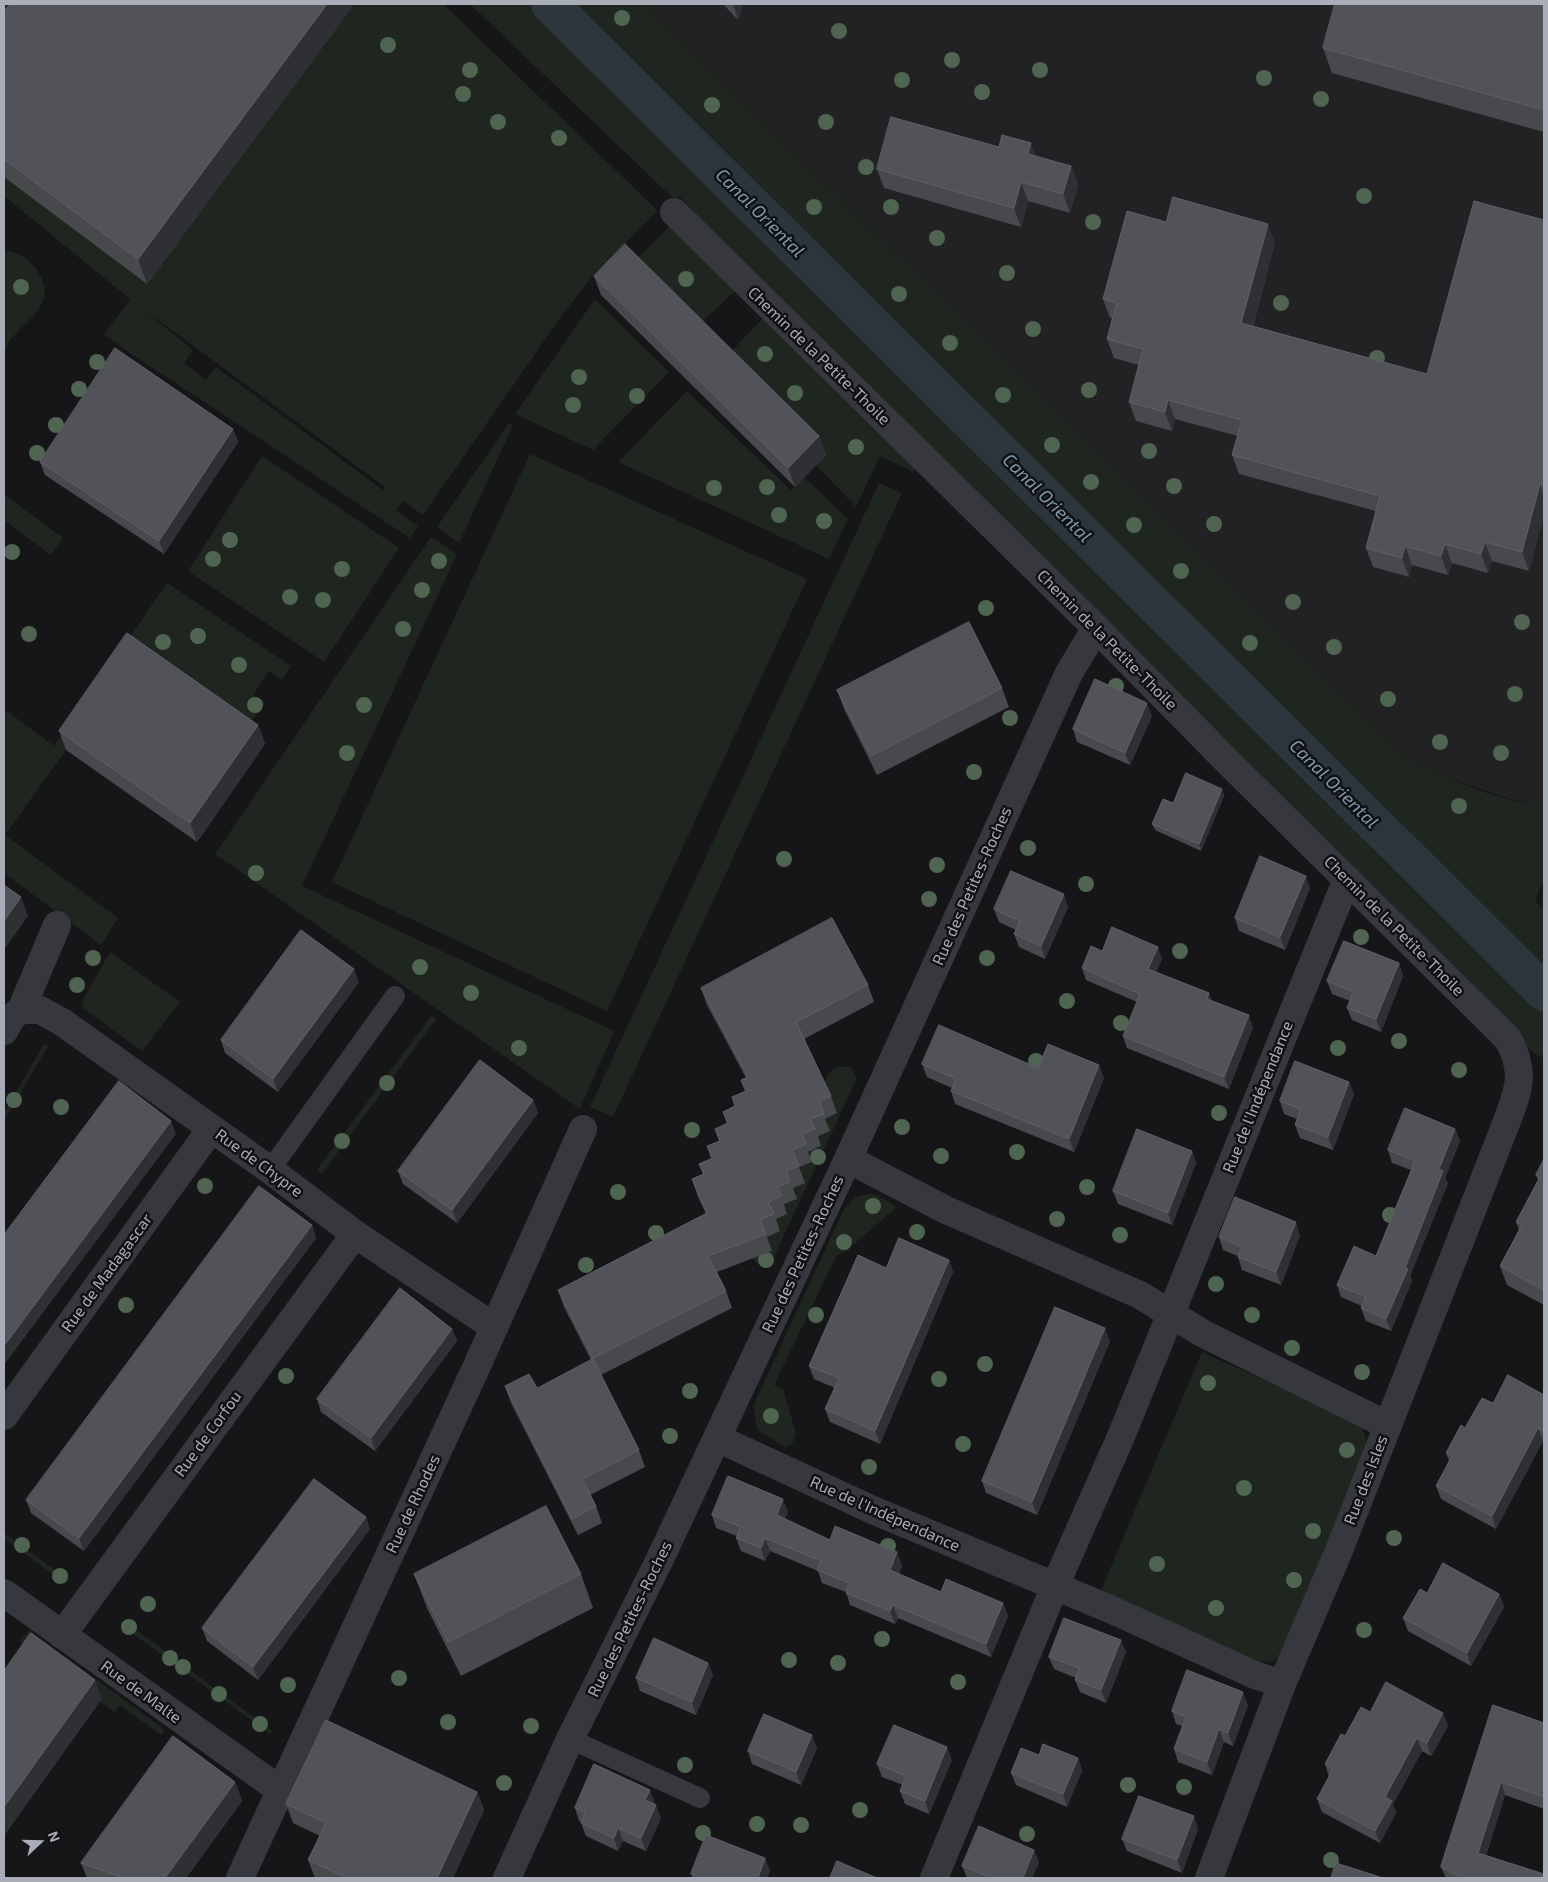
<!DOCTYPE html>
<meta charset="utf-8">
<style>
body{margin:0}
#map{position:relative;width:1548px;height:1882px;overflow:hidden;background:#161618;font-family:"Exo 2",sans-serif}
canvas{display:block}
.frame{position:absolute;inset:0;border:5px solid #a8adb8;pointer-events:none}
.north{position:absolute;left:15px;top:1817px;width:50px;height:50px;-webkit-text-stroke:4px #111113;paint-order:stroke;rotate:69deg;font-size:14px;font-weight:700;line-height:20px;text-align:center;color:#a8adb8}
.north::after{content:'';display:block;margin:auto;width:18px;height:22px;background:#a8adb8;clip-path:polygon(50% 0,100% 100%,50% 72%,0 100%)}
</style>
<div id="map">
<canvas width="1548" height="1882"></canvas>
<div class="frame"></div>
<div class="north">N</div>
</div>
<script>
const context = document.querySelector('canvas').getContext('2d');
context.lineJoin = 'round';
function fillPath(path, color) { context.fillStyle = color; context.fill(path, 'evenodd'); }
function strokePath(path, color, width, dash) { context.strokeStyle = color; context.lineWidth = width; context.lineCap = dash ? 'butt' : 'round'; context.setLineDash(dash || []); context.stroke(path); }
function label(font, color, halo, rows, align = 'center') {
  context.font = font + ' "Exo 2",sans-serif'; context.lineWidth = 5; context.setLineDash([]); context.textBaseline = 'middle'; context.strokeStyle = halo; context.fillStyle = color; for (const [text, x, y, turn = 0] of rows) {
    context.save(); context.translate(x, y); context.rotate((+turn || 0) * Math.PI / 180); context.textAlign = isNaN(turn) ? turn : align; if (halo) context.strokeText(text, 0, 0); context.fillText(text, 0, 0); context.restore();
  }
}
fillPath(new Path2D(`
 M644,4H1544V804H1532L1500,796L1444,776L1405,757Z`), '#222225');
fillPath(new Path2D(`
 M4,4H443L658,211L594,274L562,315L423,515L403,501L396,510L418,526L410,538L127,351L104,334L130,299L4,196ZM142,308L385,487L383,490L216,367L206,380L184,363L193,350Z
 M470,4H644L1405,757C1445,776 1499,804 1544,804V879L1535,900L1544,911V1052L1541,1058L1515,1037L691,214L693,211L679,196L675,200Z
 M673,223L738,288L697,327L632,263Z
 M4,251C18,252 28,258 36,269C66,311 9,324 4,355Z
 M595,299L669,372L593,450L515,414Z
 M765,316L918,464L913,472L880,456L856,507L816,465L825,455L726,357Z
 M687,391L791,490L804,477L848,519L829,559L618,462Z
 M509,423L513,425L459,543L437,527Z
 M530,454L807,579L607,1011L332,882Z
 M262,456L399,548L324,662L188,571Z
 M879,483L902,493L613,1117L590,1107Z
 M4,494L63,538L51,555L4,520Z
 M431,537L457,554L302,886L614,1031L580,1109L215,854Z
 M167,583L291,666L282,680L269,671L253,695L265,703L245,730L66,750L5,835L118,918L101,945L4,873V709L54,746Z
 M110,952L180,1002L142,1051L84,1009L82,1001Z
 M432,1015L436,1019L322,1174L317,1171L321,1164Z
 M44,1044L48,1046L4,1121V1113Z
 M837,1067H851L857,1078L772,1261L767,1267C753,1265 750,1254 744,1243L766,1237L793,1188L798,1168L808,1152L821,1146L817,1137L825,1119L837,1113L824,1084L828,1074Z
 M871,1193L894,1204L896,1208L846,1251L837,1255L774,1385L783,1389L796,1434L792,1444L786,1447L757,1430L753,1406L844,1209L856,1197Z
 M1202,1352L1351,1419C1363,1426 1365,1433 1367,1447L1288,1651L1271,1662L1258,1661L1101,1590Z
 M4,1533L69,1580L66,1584L4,1538Z
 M123,1620L272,1731L270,1734L120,1624Z
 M29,1630L165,1730L161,1735L120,1705L115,1712L100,1702L101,1699L20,1642Z`), '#1e261f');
strokePath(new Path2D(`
 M550,4L1544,992`), '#2c353c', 38);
strokePath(new Path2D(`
 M270,1170L395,996
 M570,1739L700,1798`), '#37383d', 20);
strokePath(new Path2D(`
 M674,212L1096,628L1227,761L1508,1039C1527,1074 1518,1091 1505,1126L1338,1553L1282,1684L1209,1878
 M21,1010H40L62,1022L270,1170L355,1234L494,1327
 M4,1031L12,1017L21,1010L57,925
 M848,1159L946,1210L1140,1295L1202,1333L1387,1425
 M4,1416L211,1129
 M717,1438L875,1511L1110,1609L1255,1675L1282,1684
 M4,1593L280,1790
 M62,1635L355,1234
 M240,1878L476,1368L583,1129
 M507,1878L570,1739L659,1561L848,1159L1069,673L1096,628
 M934,1878L1055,1586L1122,1434L1347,879`), '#37383d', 28);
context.fillStyle = '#506452';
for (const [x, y] of [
 [622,18],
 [839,31],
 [388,45],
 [952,60],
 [470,70],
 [1040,70],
 [1264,78],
 [902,80],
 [982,92],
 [463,94],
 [1321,99],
 [712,105],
 [498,122],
 [826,122],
 [559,138],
 [866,167],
 [1364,196],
 [814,207],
 [891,207],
 [1093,222],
 [937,238],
 [1007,273],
 [686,279],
 [21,287],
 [899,294],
 [1281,303],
 [1033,329],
 [950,343],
 [765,354],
 [1377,358],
 [97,362],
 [579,377],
 [79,389],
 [1089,390],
 [795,393],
 [1003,395],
 [637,396],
 [573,405],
 [56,425],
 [1052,445],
 [856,447],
 [1149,451],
 [37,453],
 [1091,482],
 [1174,486],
 [767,487],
 [714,488],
 [779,515],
 [824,521],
 [1214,524],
 [1134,525],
 [230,540],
 [12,552],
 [213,559],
 [439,561],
 [342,569],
 [1181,571],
 [422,590],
 [290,597],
 [323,600],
 [1293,602],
 [986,608],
 [1522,622],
 [403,629],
 [29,634],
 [198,636],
 [163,642],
 [1250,643],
 [1334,647],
 [239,665],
 [1116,686],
 [1515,694],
 [1388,699],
 [255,705],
 [364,705],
 [1010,718],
 [1440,742],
 [347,753],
 [1501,753],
 [974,772],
 [1459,806],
 [1028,848],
 [784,859],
 [937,865],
 [256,873],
 [1086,884],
 [929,899],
 [1361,937],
 [1180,951],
 [93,958],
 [987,958],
 [420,967],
 [77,985],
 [471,993],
 [1067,1001],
 [1121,1023],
 [1399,1041],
 [519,1048],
 [1338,1048],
 [1036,1061],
 [1459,1070],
 [387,1083],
 [14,1100],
 [61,1107],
 [1219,1113],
 [902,1127],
 [692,1130],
 [342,1141],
 [1017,1152],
 [941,1156],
 [818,1157],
 [205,1186],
 [1087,1187],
 [618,1192],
 [873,1206],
 [1390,1215],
 [1057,1219],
 [917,1232],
 [656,1233],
 [1120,1235],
 [844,1242],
 [766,1260],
 [586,1265],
 [1216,1284],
 [126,1305],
 [816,1315],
 [1252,1315],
 [1292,1348],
 [985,1364],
 [1362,1372],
 [286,1376],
 [939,1379],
 [1208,1383],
 [690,1391],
 [771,1416],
 [670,1436],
 [963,1444],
 [1347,1450],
 [869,1467],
 [1244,1488],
 [1313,1531],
 [1394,1538],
 [22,1545],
 [888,1546],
 [1157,1564],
 [60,1576],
 [1294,1580],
 [148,1604],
 [1216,1608],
 [129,1627],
 [1364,1630],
 [882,1639],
 [170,1658],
 [789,1660],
 [838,1663],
 [183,1667],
 [399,1678],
 [958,1682],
 [288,1685],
 [219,1694],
 [448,1722],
 [260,1724],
 [531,1726],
 [685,1765],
 [504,1783],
 [1128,1785],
 [1184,1787],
 [860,1810],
 [757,1824],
 [801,1825],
 [703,1833],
 [1027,1834],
 [1331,1860]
]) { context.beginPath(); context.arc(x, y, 8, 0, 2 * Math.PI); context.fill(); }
fillPath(new Path2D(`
 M723,4H743L738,20Z
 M1544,4V132L1332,73L1323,48Z
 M352,7L147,284L4,177V12Z
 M1036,157L1071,166L1078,185L1070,213L1028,201L1021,227L884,188L877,169Z
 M1544,220V513L1529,571L1492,561L1488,573L1452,563L1448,575L1412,565L1409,577L1373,567L1366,548L1376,511L1239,474L1232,455L1238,436L1175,419L1172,431L1136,421L1129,402L1139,365L1114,358L1107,339L1112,318H1110L1103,299L1166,222L1275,243L1253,326L1427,374Z
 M594,276L819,436L826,455L795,487L601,295Z
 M233,429L238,442L164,554L45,475L40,462Z
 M1002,688L1009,707L877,775L844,709L837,690Z
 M1152,716L1130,765L1077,742L1073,729Z
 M258,725L265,744L197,842L66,750L59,731Z
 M1222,789L1224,796L1201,851L1155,830L1152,824L1173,803Z
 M1310,888L1285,950L1239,931L1235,918Z
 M1068,907L1045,959L1019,947L1014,934L1016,930L999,922L994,909Z
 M1102,951L1162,959L1156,972L1209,993L1212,1001L1253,1027L1229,1089L1127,1048L1123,1036L1137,1002L1086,980L1082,968Z
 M1399,963L1403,976L1381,1032L1352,1020L1347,1008L1350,1001L1332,994L1327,981Z
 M359,982L278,1092L225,1053L221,1040Z
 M868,985L874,1002L804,1039L831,1096L837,1113L825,1119L830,1131L818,1136L821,1146L808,1152L812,1162L799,1167L805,1183L793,1188L797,1199L784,1204L787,1214L776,1219L780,1231L767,1237L772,1251L717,1272L726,1291L732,1308L601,1375L639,1450L645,1467L590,1495L596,1506L602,1523L578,1535L511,1403L505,1386L537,1388L591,1360L564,1307L558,1290L706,1214L698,1197L692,1179L703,1174L699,1164L711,1159L707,1146L719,1141L715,1129L727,1124L723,1112L735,1106L745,1091L741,1080L746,1078L707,1005L701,988Z
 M922,1064L1038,1068L1104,1078L1074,1152L955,1104L951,1091L952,1088L927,1077Z
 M1349,1082L1354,1094L1333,1150L1300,1138L1295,1125L1297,1119L1284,1114L1280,1101Z
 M533,1100L538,1113L457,1223L403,1184L398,1171Z
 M1455,1129L1460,1141L1445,1178L1448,1183L1410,1276L1412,1281L1391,1331L1366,1321L1361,1308L1362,1306L1341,1297L1337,1285L1376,1256L1411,1170L1392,1163L1388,1150Z
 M1192,1151L1196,1163L1172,1225L1118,1204L1113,1191Z
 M1544,1159V1305L1507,1285L1500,1266L1519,1230L1516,1222L1538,1180L1536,1175Z
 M312,1225L316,1238L84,1551L31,1513L26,1500Z
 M1300,1235L1281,1285L1242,1270L1238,1257V1256L1223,1250L1219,1237Z
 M949,1260L953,1272L880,1444L830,1422L825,1409L835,1388L814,1379L809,1366L886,1268Z
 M452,1329L457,1341L375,1451L321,1412L317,1399Z
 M1110,1341L1037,1515L986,1493L982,1481Z
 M1544,1395V1442L1543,1441L1496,1529L1441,1499L1436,1486L1449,1461L1446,1453L1465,1428L1493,1403Z
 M788,1512L785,1519L830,1540L902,1565L899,1574L941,1592L1003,1603L1008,1616L991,1657L898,1618L895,1624L850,1605L846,1592L822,1583L818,1571L770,1551L765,1561L741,1551L736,1538L737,1536L716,1528L712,1515Z
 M370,1529L258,1680L207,1641L202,1628Z
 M414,1574H581L593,1608L461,1676L427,1608Z
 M1427,1593L1499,1594L1504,1607L1471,1666L1408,1631L1403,1618Z
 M1126,1652L1106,1703L1080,1692L1075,1680L1076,1678L1054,1669L1049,1657Z
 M708,1663L713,1675L696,1715L640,1691L636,1678Z
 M1248,1705L1233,1746L1224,1742L1212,1775L1178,1762L1174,1749L1182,1726L1176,1724L1172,1711Z
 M1493,1705L1544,1723V1809L1505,1795L1486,1855L1544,1878H1446L1441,1867Z
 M1370,1712L1443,1713L1448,1726L1431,1756L1422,1751L1393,1804L1396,1813L1380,1843L1322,1812L1317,1799L1329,1777L1325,1764L1345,1736Z
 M817,1748L801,1785L752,1764L748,1751Z
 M1039,1755L1078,1758L1082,1771L1067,1807L1016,1785L1011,1773Z
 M952,1760L929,1814L905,1804L900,1791L903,1785L882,1777L877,1764Z
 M235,1782L242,1801L186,1878H87L81,1863Z
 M477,1792L484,1810L453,1878H315L308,1860L320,1836L293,1823L286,1804Z
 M655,1803L654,1804L661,1818L646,1851L623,1841L618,1851L586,1836L581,1823V1822L579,1821L575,1808Z
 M1198,1829L1182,1873L1127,1851L1122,1839Z
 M765,1858L770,1871L767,1878H693L691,1874Z
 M1039,1862L1032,1878H967L962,1866Z`), '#47494d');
fillPath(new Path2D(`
 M327,4H351L352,7L147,284L138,259Z
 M733,4H743L738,20Z
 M1031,143L1038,162L1028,154Z
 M1071,166L1078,185L1070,213L1063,194Z
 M1021,182L1028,201L1021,227L1014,208Z
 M1268,224L1275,243L1248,342L1241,323Z
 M1168,400L1175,419L1172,431L1165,412Z
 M233,429L238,442L164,554L159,541Z
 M819,436L826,455L795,487L788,468Z
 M1540,484L1544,496V513L1529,571L1522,552Z
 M1485,542L1492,561L1488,573L1481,554Z
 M1445,544L1452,563L1448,575L1441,556Z
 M1405,546L1412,565L1409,577L1402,558Z
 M1147,703L1152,716L1130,765L1125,753Z
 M258,725L265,744L197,842L190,823Z
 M1222,789L1224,796L1201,851L1199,844Z
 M1306,876L1310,888L1285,950L1280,937Z
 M1064,894L1068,907L1045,959L1041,946Z
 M21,897L28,916L4,950V921Z
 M1158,947L1162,959L1152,981L1148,969Z
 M1399,963L1403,976L1381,1032L1376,1019Z
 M354,969L359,982L278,1092L273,1079Z
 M1209,993L1214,1005L1207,999Z
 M1249,1015L1253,1027L1229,1089L1224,1077Z
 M1099,1065L1104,1078L1074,1152L1069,1139Z
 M1349,1082L1354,1094L1333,1150L1328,1137Z
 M533,1100L538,1113L457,1223L452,1210Z
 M171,1121L176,1134L4,1365V1346Z
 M1455,1129L1460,1141L1445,1178L1448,1183L1410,1276L1412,1281L1391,1331L1386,1319L1439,1169Z
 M1192,1151L1196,1163L1172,1225L1168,1213Z
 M1296,1222L1300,1235L1281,1285L1276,1272Z
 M312,1225L316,1238L84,1551L79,1538Z
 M949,1260L953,1272L880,1444L875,1431Z
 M1105,1328L1110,1341L1037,1515L1032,1502Z
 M452,1329L457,1341L375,1451L371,1438Z
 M1538,1428L1543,1441L1496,1529L1492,1516Z
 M783,1499L788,1512L781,1528L777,1515Z
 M366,1517L370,1529L258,1680L253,1667Z
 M765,1538L770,1551L765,1561L761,1548Z
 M897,1552L902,1565L895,1583L890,1570Z
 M1499,1594L1504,1607L1471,1666L1467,1653Z
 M1003,1603L1008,1616L991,1657L986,1644Z
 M893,1605L898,1618L895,1624L890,1611Z
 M1121,1640L1126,1652L1106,1703L1101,1690Z
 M708,1663L713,1675L696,1715L692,1702Z
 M95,1680L102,1699L4,1836V1807Z
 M1243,1692L1248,1705L1233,1746L1228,1733Z
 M1443,1713L1448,1726L1431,1756L1427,1743Z
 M1219,1729L1224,1742L1212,1775L1207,1762Z
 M812,1735L817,1748L801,1785L796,1772Z
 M1417,1738L1422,1751L1393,1804L1396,1813L1380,1843L1375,1831L1385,1797Z
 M947,1747L952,1760L929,1814L925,1801Z
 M1078,1758L1082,1771L1067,1807L1063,1794Z
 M235,1782L242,1801L186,1878H165Z
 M1501,1782L1505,1795L1483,1866L1478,1853Z
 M650,1790L655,1803L650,1813L645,1800Z
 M477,1792L484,1810L453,1878H437Z
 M656,1805L661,1818L646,1851L641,1838Z
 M1194,1816L1198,1829L1182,1873L1177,1860Z
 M618,1828L623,1841L618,1851L614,1838Z
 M1034,1850L1039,1862L1032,1878H1023Z
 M765,1858L770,1871L767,1878H758Z`), '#2f3033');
const building = new Path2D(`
 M10,4H327L138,259L4,159V12Z
 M1335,4H1544V110L1323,48Z
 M891,117L999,147L1002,135L1031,143L1028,154L1071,166L1063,194L1021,182L1014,208L877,169Z
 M1173,197L1268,224L1241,323L1427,374L1474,201L1544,220V480L1543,485L1540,484L1522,552L1485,542L1481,554L1445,544L1441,556L1405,546L1402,558L1366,548L1380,496L1232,455L1242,420L1168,400L1165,412L1129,402L1143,349L1107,339L1117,303L1103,299L1127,211L1166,222Z
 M625,244L819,436L788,468L594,276Z
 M115,348L233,429L159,541L40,462Z
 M969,622L1002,688L871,756L837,690Z
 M127,633L258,725L190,823L59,731Z
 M1095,679L1147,703L1125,753L1073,729Z
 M1186,773L1222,789L1199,844L1152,824L1163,799L1173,803Z
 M1260,856L1306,876L1280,937L1235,918Z
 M1011,871L1064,894L1041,946L1014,934L1020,921L994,909Z
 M4,885L21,897L4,921Z
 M832,918L868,985L796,1022L831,1096L819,1101L824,1114L810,1119L815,1129L802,1134L806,1144L792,1150L799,1166L786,1171L790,1182L777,1187L781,1196L768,1202L774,1214L760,1220L766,1234L708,1256L726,1291L593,1358L558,1290L707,1213L692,1179L704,1174L699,1164L713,1158L707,1146L720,1141L715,1129L728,1123L723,1112L735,1106L732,1097L746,1091L741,1080L748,1077L701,988Z
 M1112,927L1158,947L1148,969L1209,993L1207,999L1249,1015L1224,1077L1123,1036L1140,994L1082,968L1091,946L1102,951Z
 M301,930L354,969L273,1079L221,1040Z
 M1344,941L1399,963L1376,1019L1347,1008L1353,992L1327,981Z
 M939,1025L1038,1068L1048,1044L1099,1065L1069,1139L951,1091L956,1079L922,1064Z
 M480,1060L533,1100L452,1210L398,1171Z
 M1295,1061L1349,1082L1328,1137L1295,1125L1301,1109L1280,1101Z
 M119,1081L171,1121L4,1346V1235Z
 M1405,1108L1455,1129L1439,1169L1443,1171L1405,1268L1408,1269L1386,1319L1361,1308L1366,1297L1337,1285L1354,1246L1376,1256L1415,1161L1388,1150Z
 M1137,1129L1192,1151L1168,1213L1113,1191Z
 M1544,1159V1290L1500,1266L1522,1225L1516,1222L1540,1177L1536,1175Z
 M259,1186L312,1225L79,1538L26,1500Z
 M1235,1197L1296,1222L1276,1272L1238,1257L1242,1247L1219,1237Z
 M899,1238L949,1260L875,1431L825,1409L839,1378L809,1366L858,1255L886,1268Z
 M400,1288L452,1329L371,1438L317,1399Z
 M1055,1307L1105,1328L1032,1502L982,1481Z
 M593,1359L639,1450L582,1479L596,1506L572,1519L505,1386L529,1374L537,1388Z
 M1508,1375L1544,1395V1432L1538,1428L1492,1516L1436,1486L1452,1456L1446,1453L1461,1425L1465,1428L1482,1398L1493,1403Z
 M728,1476L783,1499L777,1515L830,1540L835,1526L897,1552L890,1570L941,1592L946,1579L1003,1603L986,1644L893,1605L890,1611L846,1593L849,1583L817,1570L821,1561L765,1538L761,1548L736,1538L741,1527L712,1515Z
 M314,1479L366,1517L253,1667L202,1628Z
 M546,1506L581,1574L448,1642L414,1574Z
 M1443,1563L1499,1594L1467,1653L1403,1618L1420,1589L1427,1593Z
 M1064,1618L1121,1640L1101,1690L1075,1680L1079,1668L1049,1657Z
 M31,1633L95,1680L4,1807V1671Z
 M654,1638L708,1663L692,1702L636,1678Z
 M1187,1670L1243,1692L1228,1733L1219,1729L1207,1762L1174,1749L1186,1717L1172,1711Z
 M1386,1682L1443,1713L1427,1743L1417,1738L1385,1797L1392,1801L1375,1831L1317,1799L1333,1769L1325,1764L1341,1734L1345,1736L1361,1707L1370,1712Z
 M1493,1705L1544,1723V1797L1501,1782L1478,1853L1544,1874V1878H1463L1441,1867Z
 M764,1714L812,1735L796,1772L748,1751Z
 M326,1720L477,1792L437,1878H347L308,1860L326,1823L286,1804Z
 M894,1725L947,1747L925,1801L900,1791L906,1776L877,1764Z
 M173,1736L235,1782L165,1878H124L81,1863Z
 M1043,1744L1078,1758L1063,1794L1011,1773L1021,1748L1039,1755Z
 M594,1764L650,1790L645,1800L656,1805L641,1838L618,1828L614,1838L581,1823L585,1813L575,1808Z
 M1139,1796L1194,1816L1177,1860L1122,1839Z
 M979,1826L1034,1850L1023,1878H990V1877L962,1866Z
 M706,1835L765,1858L758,1878H702L691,1874Z
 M837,1861L877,1878H830Z
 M1336,1863L1383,1878H1331Z`);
fillPath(building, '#525359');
strokePath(building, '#5f6168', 1);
label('16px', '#a8adb8', '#111113', [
 ["Chemin de la Petite-Thoile",819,356,44],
 ["Chemin de la Petite-Thoile",1107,640,45],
 ["Rue des Petites-Roches",972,886,-66],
 ["Chemin de la Petite-Thoile",1394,926,45],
 ["Rue de l'Indépendance",1258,1097,-68],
 ["Rue de Chypre",259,1163,36],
 ["Rue des Petites-Roches",803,1254,-65],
 ["Rue de Madagascar",107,1273,-54],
 ["Rue de Corfou",208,1434,-54],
 ["Rue des Isles",1366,1480,-69],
 ["Rue de Rhodes",413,1504,-65],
 ["Rue de l'Indépendance",885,1514,24],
 ["Rue des Petites-Roches",630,1619,-64],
 ["Rue de Malte",141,1692,36]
]);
label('italic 18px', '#7f9bb3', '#111113', [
 ["Canal Oriental",760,213,45],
 ["Canal Oriental",1047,498,45],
 ["Canal Oriental",1334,784,45]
]);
</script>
